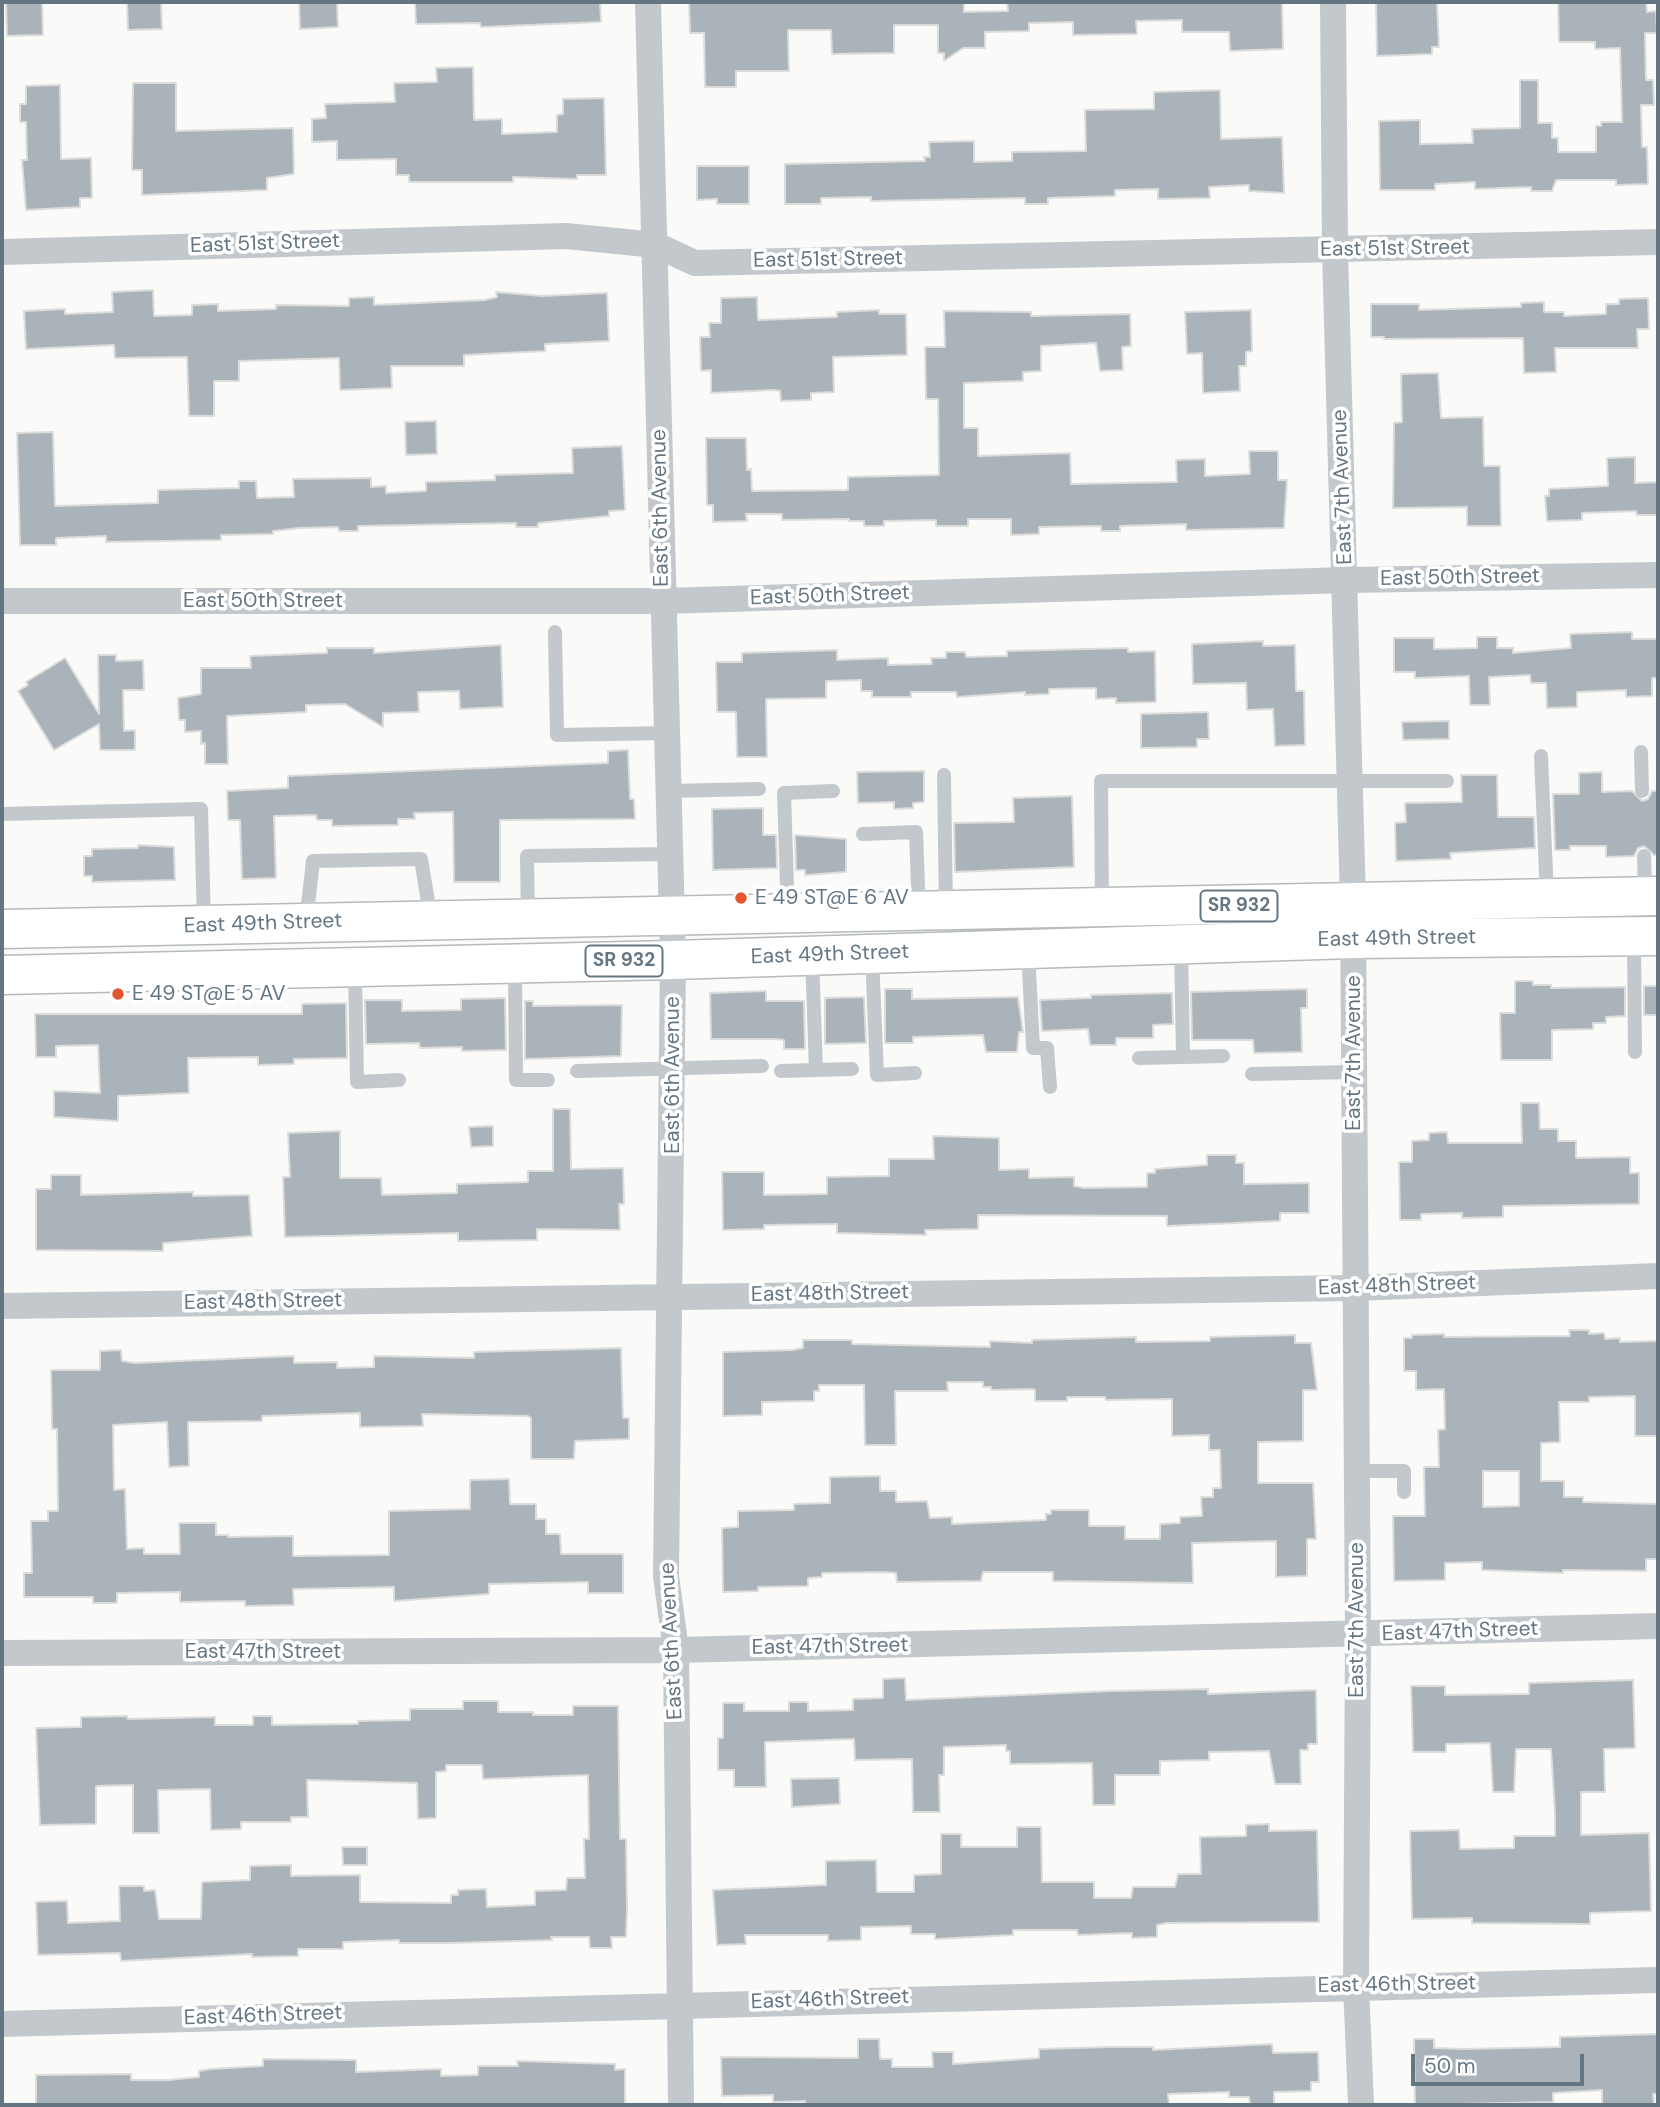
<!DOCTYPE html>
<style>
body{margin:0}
#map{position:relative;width:1660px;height:2107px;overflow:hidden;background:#fafaf8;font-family:"DM Sans",sans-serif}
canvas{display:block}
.frame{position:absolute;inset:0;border:4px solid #657683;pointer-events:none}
.scale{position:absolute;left:1411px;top:2054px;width:173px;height:32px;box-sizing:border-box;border:4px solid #657683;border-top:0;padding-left:9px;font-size:21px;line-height:24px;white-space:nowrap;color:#657683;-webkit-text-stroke:5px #fff;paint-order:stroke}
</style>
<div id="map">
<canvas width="1660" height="2107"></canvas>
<div class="frame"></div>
<div class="scale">50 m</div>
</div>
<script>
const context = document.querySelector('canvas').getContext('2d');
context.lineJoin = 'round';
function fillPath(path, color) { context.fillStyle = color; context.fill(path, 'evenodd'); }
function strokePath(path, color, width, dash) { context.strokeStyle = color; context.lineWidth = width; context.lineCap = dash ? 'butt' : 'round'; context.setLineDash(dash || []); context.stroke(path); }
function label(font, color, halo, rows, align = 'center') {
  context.font = font + ' "DM Sans",sans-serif'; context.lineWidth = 7; context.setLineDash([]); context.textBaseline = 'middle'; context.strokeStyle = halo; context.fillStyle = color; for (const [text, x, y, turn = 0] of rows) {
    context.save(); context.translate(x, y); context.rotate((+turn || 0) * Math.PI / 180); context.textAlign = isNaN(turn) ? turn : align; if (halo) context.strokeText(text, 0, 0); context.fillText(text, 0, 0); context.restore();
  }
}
const building = new Path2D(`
 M6,2H42L43,35L7,36Z
 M127,2H161L162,29L128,30Z
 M299,2H337L338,27L300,29Z
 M415,2H600L601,22L481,27L480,23L416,24Z
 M689,2H964V12L1008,11L1007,2H1282L1283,49L1230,51L1229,32H1182V20L1136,21L1137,34L1073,35V22L1029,23V31L985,32V48H963L944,61V53H938V25H894V53L832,54L831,30H788L789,71H736V87H705L704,33H690Z
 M1376,2H1437L1439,47H1432V54L1377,56Z
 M1558,2H1646L1647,12L1656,11L1657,33H1645L1646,80H1653L1654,105H1641L1642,147H1647L1648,184L1616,185V180H1556L1552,191H1531V187L1475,189V182L1435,184V190H1380L1379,121L1420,120V144L1473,143L1472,129L1520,128V80H1538V123H1552V138H1558V152H1596V126H1601V122H1622L1620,48L1595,49V42H1559Z
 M473,67L474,120L502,119V134L557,132V115L563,114V99L604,98L606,175H577V179L513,177V182H409V175H396V159L337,160V141L312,142V119L326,118L325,104L395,102L394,83L437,82L436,68Z
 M133,83H176V131L293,128L294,174L267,178V190L142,195V170H132Z
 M60,85L61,159L91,158L92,198H80V207L26,210L22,160H27L26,122H20V104H26V86Z
 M1220,90L1221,139L1282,137L1284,193L1249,191V185L1209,187L1210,198L1158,199V189L1115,190V196L1048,198V204H1025V198L871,201V197L821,198V204H785V164L925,161L924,157H930L929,142L974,141V162L1012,161V152L1086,151L1085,110L1154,109V92Z
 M697,166H749V204H717V199L697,200Z
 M153,290L154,316L192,315V305L218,304V311L276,309V305L349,306V298L374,297V305L485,300L497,297L496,292L542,296L607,293L609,341L545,344V351L464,355V366H391L392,388L340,390L339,358L239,361V381H214V416H189L187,357L115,358L114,345L26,349L24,311L65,309V314L113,312L112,292Z
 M757,297L758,320L837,317V312L879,310V314H906L907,355L833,357L834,392L811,393V400L781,401L780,391L773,390L711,393V370L701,371L700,337H710L709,323H721V298Z
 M1648,298L1649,329H1637L1638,348H1555L1556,372L1524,373L1523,338L1384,339V337H1371V304H1419V310L1521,307V303L1544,302V312H1564V316L1606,314V304H1619V299Z
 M1251,310L1252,351L1246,352V366H1239L1240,391L1203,393L1202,353L1187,354L1185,312Z
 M944,311L1031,312V316L1130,314L1131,346L1122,347L1123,370L1100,371L1096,343L1041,346V371L1023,372V381L964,383V428H978V456L1070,453L1071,484L1177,482L1176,460L1205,459V476L1250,474L1249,451H1278V480H1287L1284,528L1186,530V524L1120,526V531H1101V526L1039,527V534L1011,535V519H968V526H936V520L884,521V526H864V521H849V519L782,520V514H746L747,521L713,522V505H707L706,438H746L747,470L751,469L752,491L848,490V477L939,475L938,399H926L925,347H945Z
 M1438,373L1441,418L1483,417L1484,466H1500L1501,526H1467V507L1393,508L1394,423L1402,422L1401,374Z
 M436,421L437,454L406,455L405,422Z
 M53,432L55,506L158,503V490L239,488V481H256L257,498L294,497L293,479L371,478V487L386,486V493L426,491V482L495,480V475L573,473L572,448L622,446L625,510L609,511V516L538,523V527H516V523L358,526V531H339L338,527L299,528L273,531V534L221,535V540L106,542V536L56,538V545H20L17,433Z
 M1635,457V483L1657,482L1658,515H1637L1636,511L1582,513V520L1547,521L1545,496H1549V489L1608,486L1607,458Z
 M1632,632V639H1658V678H1652V696L1626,697V690L1577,692V707L1547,708L1546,683H1531L1530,675L1489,677L1490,705H1470L1469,676L1415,678V672H1394V638H1434V649L1477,648V637H1497V648H1513V653L1571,648L1570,634Z
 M1263,641V646L1295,645L1296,691H1304L1305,745L1275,746L1273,709L1247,710L1246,683L1193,684L1192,644Z
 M501,645L503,707L460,709L459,691L418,692L419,712L383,713V727L345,704L306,705V712L227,716L228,764H205V743L201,744V731L185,732V720H179L178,698L201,694V668H251L250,656L327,653V648H374V653Z
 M1128,648V652L1155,651L1156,702L1116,703V698L1096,699V688L1049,689V694L1025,695V692L957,697L956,692H911V697H872V691H861V680L826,681V698L766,699L767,757H737L736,712H717L716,662H742V653L837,650V660L888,658V665L932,664L931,658H946V652H965L966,657L1007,656V651Z
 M98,655H116V661L143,660L144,690H123L124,731L135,730V750H100L99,724L54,750L18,691L28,685L26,682L65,658L99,714Z
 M1208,712L1209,739H1197V747L1141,748V714Z
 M1449,721V739L1403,740L1402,722Z
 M628,750L630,799H634L635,819L500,820V882H454L453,812L414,813L415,819H398V825L332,826V820H317L316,815L274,816L276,878L242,879L240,820H228L227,791L288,788V776L608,763V751Z
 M924,771V802L913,803V808L894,809V802L858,803L857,772Z
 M1602,772V792L1632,791L1642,801L1648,799L1652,791H1658V855H1654L1644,846L1638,848L1634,856L1606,857V846H1570V850H1555L1553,794H1579V773Z
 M1461,775H1497L1498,817H1534L1535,848L1450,853L1451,859L1396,861L1395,823L1406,822L1405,803L1462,802Z
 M1072,796L1074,867L955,872L954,823L1014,822L1013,798Z
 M763,808V835H776L777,868L713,870L712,809Z
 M795,835L846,839V872L805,875V870H796Z
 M138,845L174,847L175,880L92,882V876H84V856H92V849L138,848Z
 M1515,981H1533V985H1551V988L1625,987V1016L1606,1017V1023H1593V1029L1552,1030V1060H1501L1500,1013H1515Z
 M1644,986H1658V1015H1644Z
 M885,989H912V999L1018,997L1023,1032H1019L1017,1052H986L983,1035L913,1037V1043H885Z
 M1307,989V1008H1301L1302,1052L1254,1053L1253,1040H1192L1191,992Z
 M766,991V1001H804L805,1049H784V1040L775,1039H711L710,993Z
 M1172,993L1173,1024L1153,1025V1038H1116V1045H1090L1088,1029L1042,1031L1040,1000L1091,998V995Z
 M864,997L866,1043L825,1044V998Z
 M505,998L506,1050L462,1051V1047L420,1048L419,1043L366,1044L365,1000H402V1011L461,1010V999Z
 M525,1001H533V1006L622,1005L621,1056L525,1059Z
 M346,1003L347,1058L294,1059V1064L258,1065V1057L188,1058L189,1093L118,1096V1121L54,1117V1091L100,1093L98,1045L56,1046V1057H36L35,1014H302V1004Z
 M1521,1103H1539L1540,1129H1558V1141H1576V1158L1630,1157V1173H1639V1204L1503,1206V1217L1462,1218V1213L1421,1214V1220H1400L1399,1162H1412V1141L1429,1140V1133L1447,1132L1448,1143H1522Z
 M553,1109H570L571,1169L623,1168L624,1204H619L620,1230L537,1229V1240L458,1241V1233L285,1237L283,1177H290L288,1133L340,1131V1178H381L382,1195L457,1193V1184L528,1182V1171H553Z
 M493,1126V1146L471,1147L469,1127Z
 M933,1136L999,1138V1170L1029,1169V1178L1074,1177V1186L1084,1188L1147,1187V1173H1155V1169L1207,1165V1155H1236V1163H1244V1184L1309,1183V1213H1280V1221L1167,1226V1216L978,1215V1229L925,1230L926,1235L837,1233V1224L764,1225V1229L723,1230L722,1172H764V1195L827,1194V1177L889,1176V1159H934Z
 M51,1175H81V1195L193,1192V1196L249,1195L252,1236L163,1243V1251L36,1250V1189H51Z
 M1569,1330H1589V1334L1604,1333L1605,1339L1620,1338V1342L1658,1341V1436H1635V1396L1589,1397V1402H1559L1560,1442L1541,1443V1481H1564V1497H1583V1502L1658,1504V1559H1646V1571L1563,1570V1573L1482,1570V1562L1445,1563V1580L1394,1581L1393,1516H1425L1424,1467H1439L1438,1430L1445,1429L1444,1389L1416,1390V1371H1404V1338H1412V1335L1444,1334V1337L1570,1336ZM1483,1471H1519V1506L1483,1507Z
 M1295,1335V1343H1311L1317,1390H1303V1441L1258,1442V1483H1313L1316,1539H1307V1576L1276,1577V1541L1192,1543L1193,1583L1053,1581V1572H983L981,1581L897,1582L896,1573L884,1572L822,1573V1577L808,1578V1586L758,1587V1591L723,1592L722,1528L738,1527V1511L794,1510V1504L830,1503V1477L880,1476V1491H896V1502L927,1501L930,1518L952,1517V1524L1046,1520V1514H1051V1510H1089V1526H1125V1539H1160V1524L1180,1523V1517L1202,1516L1201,1497H1213V1488H1221L1220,1450H1209V1435L1172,1436V1399L1106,1400L1105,1397H1067V1401H1035V1390L1032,1389L991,1390V1387H983V1382H947L948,1391H895L896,1445H865L864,1385H819V1391H814V1401L762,1402V1415L723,1416V1352L793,1350L803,1348V1340H852V1344L990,1347V1341L1032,1343V1340L1136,1337V1342L1210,1341V1337Z
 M621,1348L623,1418H629V1439L575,1441L574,1459H531V1418L528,1416L422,1414L423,1426L360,1427V1413L262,1416V1421L188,1422L189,1466L169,1467L167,1422L113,1425L114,1490L125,1489L127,1549L144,1548V1554H180L179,1523H216V1535H228V1537L293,1536V1556L389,1555V1511L470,1509V1480L509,1479L510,1504H536V1519H546V1534H560L561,1554H623V1593H588V1582L489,1584V1594L394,1601V1587L293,1589L294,1605L245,1606V1601L180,1602V1592L117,1593V1603H93V1597H24V1573H32L31,1521H48V1511H58L57,1429H52L51,1370H100V1351L121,1350L122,1361L135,1363L294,1356V1363L337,1362V1368L374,1367V1356L474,1358V1352Z
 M905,1678L906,1700L1111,1691L1208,1689V1694L1316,1690L1317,1744H1308V1750H1300L1301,1784H1275L1269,1751L1209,1752V1760L1160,1761V1775H1115V1805H1093L1092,1763L1010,1764V1751H1006V1745L944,1747V1775H939L940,1812H913L912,1759L855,1760L854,1739L765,1742L766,1787H734V1770H718V1738H723V1703H744V1711H789V1702H808V1711L853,1710V1699L883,1698V1679Z
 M1633,1680L1635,1748L1604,1749L1605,1792H1581V1835L1649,1833L1651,1911L1590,1913V1924L1472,1923V1918L1412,1919L1410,1831L1459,1830L1460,1849L1514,1848V1836H1555V1814L1551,1749H1516L1514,1792H1493L1490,1743L1446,1744V1752H1413L1411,1686H1445V1695L1529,1694V1683Z
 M463,1701H498V1712H533V1715H573V1706H618L620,1839H626L627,1910L626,1937H611L612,1948H590L589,1937H551L552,1940L453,1943H399V1940L343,1942V1949H298V1956L252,1957V1954L121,1961L120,1953L38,1955L36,1902L67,1901L68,1923L120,1921L119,1886H144V1891L155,1890L159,1919H201L202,1882L250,1880V1866L291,1865V1876L360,1875V1902L451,1903V1895H458V1890L486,1889L487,1907L535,1905V1891L566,1890L567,1878H585L584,1839H589L588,1775L483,1779L482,1765H446V1771L436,1772V1818L418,1819L417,1783L307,1780L308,1817H291V1822H241V1829L211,1830L210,1789L158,1790L159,1833H133V1785L96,1786V1824L40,1825L36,1728L81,1727V1717L127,1716L128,1719L215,1717V1725H253V1716H272V1725L358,1724V1721L410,1720V1709H463Z
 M839,1778L840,1804L792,1807L791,1779Z
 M1269,1824V1831L1317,1830L1319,1922L1167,1923L1157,1925V1937L1132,1938V1933L1078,1935L1077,1930H1013V1935L935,1939V1934H911V1926L861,1927V1940L828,1941V1935H745L746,1944L717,1945L713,1890L826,1885V1861L876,1860L877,1892H914V1875L941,1874V1834H961V1847H1017V1827H1041L1042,1882H1094V1898H1131L1133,1887H1175L1178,1874H1201L1200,1837L1246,1836V1825Z
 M342,1847H367V1865H343Z
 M1658,2034V2094H1653L1654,2105H1602V2090L1553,2093V2102L1415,2105L1414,2039H1434V2048L1465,2049L1560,2047V2037Z
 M858,2039H879L880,2059H892V2067H933L932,2052H953V2064L1039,2058V2049L1111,2047H1153V2050L1272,2044L1273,2053L1318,2052L1319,2082H1311V2091L1274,2092V2105H1250L1249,2097H1229V2092L1168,2094L1169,2105H805V2101L773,2102V2095L722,2096L721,2057L858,2058Z
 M263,2059L356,2060V2072L441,2069V2076L478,2075V2066H518L517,2061L615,2064V2070L625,2069V2105L36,2104V2075L131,2074V2080H169L199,2077V2071L211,2069L263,2066Z`);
fillPath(building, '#aab3b9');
strokePath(building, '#dcdcda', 2);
const primary = new Path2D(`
 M2,929C554,922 1106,910 1658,896
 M2,975L673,960L1353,939L1658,936`);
strokePath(primary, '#b5babe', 41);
strokePath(new Path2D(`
 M555,632L557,735L667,733
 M1641,752L1642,791
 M1541,756L1547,897
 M944,775L946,912
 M669,791L759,789
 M2,814L201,809L204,923
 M863,834L916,832L919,913
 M1644,856L1645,895
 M1102,909L1101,781H1447
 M788,916L784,793L833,791
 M528,921L527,856L671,854
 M306,922L313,861L421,859L431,920
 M1634,937L1635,1052
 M1181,946L1183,1057L1223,1056
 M1028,950L1033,1048H1047L1050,1087
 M872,955L877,1075L915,1073
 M812,957L816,1070L852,1069
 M515,965L516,1080H548
 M355,969L357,1082L399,1080
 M1139,1058L1183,1057
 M577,1071L762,1066
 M781,1071L816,1070
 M1252,1074L1354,1072
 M1357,1471H1404V1492`), '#c3c8cc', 14);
strokePath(new Path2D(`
 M648,2L673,960L666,1576L676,1650L681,2105
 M1333,2L1335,250L1353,902L1358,1634L1356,1985L1361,2105
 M2,252L566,236L656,245L695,263L1658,242
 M2,601H664L1346,580L1658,575
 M2,1306L1355,1288L1658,1276
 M2,1653L676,1650L1658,1626
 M2,2024L1658,1980`), '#c3c8cc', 26);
strokePath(primary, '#fff', 38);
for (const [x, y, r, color] of [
 [741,898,7,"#e4572e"],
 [118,994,7,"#e4572e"]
]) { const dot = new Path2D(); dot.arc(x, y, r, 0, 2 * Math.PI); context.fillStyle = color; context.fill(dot); strokePath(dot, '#fff', 2.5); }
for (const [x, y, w] of [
 [1239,906,77],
 [624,961,77]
]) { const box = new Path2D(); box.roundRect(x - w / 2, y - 15.5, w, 31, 5); context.fillStyle = '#fff'; context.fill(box); strokePath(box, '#657683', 2); }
label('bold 19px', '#657683', null, [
 ["SR 932",1239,906],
 ["SR 932",624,961]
]);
label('21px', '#657683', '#fff', [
 ["East 51st Street",265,244,-2],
 ["East 51st Street",1395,249,-1],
 ["East 51st Street",828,260,-1],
 ["East 7th Avenue",1343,487,-92],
 ["East 6th Avenue",661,508,-91],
 ["East 50th Street",1460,578,-1],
 ["East 50th Street",830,596,-2],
 ["East 50th Street",263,601],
 ["East 49th Street",263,924,-2],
 ["East 49th Street",1397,939,-1],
 ["East 49th Street",830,955,-2],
 ["East 7th Avenue",1354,1053,-90],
 ["East 6th Avenue",673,1075,-90],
 ["East 48th Street",1397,1286,-2],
 ["East 48th Street",830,1294,-1],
 ["East 48th Street",263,1302,-1],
 ["East 7th Avenue",1357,1620,-90],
 ["East 47th Street",1460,1632,-2],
 ["East 6th Avenue",672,1641,-93],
 ["East 47th Street",830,1647,-1],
 ["East 47th Street",263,1652],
 ["East 46th Street",1397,1985,-1],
 ["East 46th Street",830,2000,-2],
 ["East 46th Street",263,2016,-2]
]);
label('21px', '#657683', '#fff', [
 ["E 49 ST@E 6 AV",755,898],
 ["E 49 ST@E 5 AV",132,994]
], 'left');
</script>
